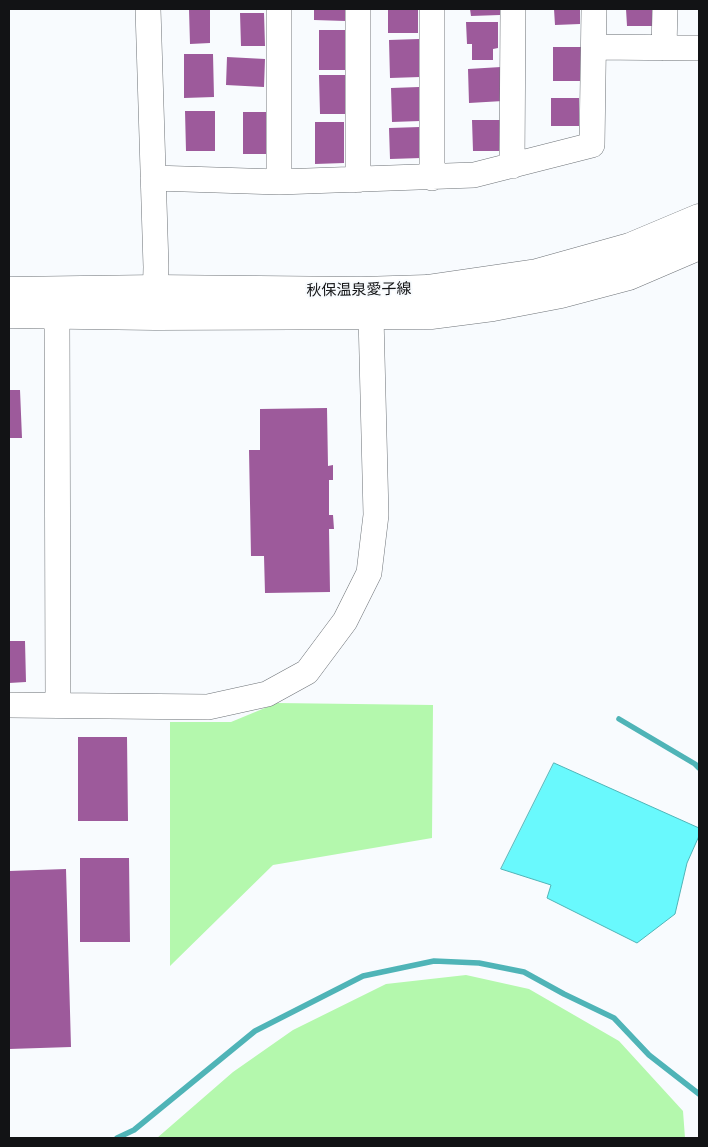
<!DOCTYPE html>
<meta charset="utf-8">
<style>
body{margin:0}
#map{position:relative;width:708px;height:1147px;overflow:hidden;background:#f8fbfe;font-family:Raleway,sans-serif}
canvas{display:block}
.frame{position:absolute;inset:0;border:10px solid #121315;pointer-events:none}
</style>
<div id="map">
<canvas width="708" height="1147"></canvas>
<div class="frame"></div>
</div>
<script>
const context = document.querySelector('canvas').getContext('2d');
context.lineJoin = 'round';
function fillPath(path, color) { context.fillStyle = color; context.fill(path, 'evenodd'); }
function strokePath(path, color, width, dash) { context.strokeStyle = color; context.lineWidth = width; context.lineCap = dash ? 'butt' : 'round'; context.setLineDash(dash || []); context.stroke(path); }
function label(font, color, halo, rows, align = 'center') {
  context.font = font + ' Raleway,"Noto Sans JP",sans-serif'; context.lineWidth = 4; context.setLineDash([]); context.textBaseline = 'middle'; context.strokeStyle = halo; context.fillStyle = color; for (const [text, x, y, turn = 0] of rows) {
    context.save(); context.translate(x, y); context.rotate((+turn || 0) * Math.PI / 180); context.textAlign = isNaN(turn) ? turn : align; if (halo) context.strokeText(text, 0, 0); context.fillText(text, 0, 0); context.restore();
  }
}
fillPath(new Path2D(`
 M277,703L433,705L432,838L273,865L170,966V722H231Z
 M466,975L529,989L619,1041L683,1111L685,1138H157L233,1072L293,1030L386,984Z`), '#b4f8ad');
const water = new Path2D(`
 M554,763L699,828V836L687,863L675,914L637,943L547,898L551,885L501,869Z`);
fillPath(water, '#69f9fd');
strokePath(water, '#4fb4b7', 1);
strokePath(new Path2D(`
 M619,719L695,764L699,768
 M117,1138L134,1130L255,1031L363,976L434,961L479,963L524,972L564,994L614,1018L649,1055L699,1094`), '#4fb4b7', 5.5);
fillPath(new Path2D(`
 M189,9H210V43L190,44Z
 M314,9H346V21L314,20Z
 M388,9H418V33H388Z
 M470,9H500V15L471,16Z
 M554,9H580V24L555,25Z
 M626,9H658V26H627Z
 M240,13H264L265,46H241Z
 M466,22H498V48L493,49V60H472V44H467Z
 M319,30H348V70H319Z
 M419,39L420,77L390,78L389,40Z
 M553,47H584L583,81H553Z
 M184,54H213L214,97L184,98Z
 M227,57L265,59L264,87L226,85Z
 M501,67L503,101L469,103L468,69Z
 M319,75H347L348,114H320Z
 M419,87L420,121L392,122L391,88Z
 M551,98H579V126H551Z
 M185,111H215V151H186Z
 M243,112H273V154H243Z
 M472,120H502L503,151H473Z
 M315,122H344V163L315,164Z
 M420,127L421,158L390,159L389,128Z
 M9,390H20L22,438H9Z
 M327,408L328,466L333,465V480H329V515H333L334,529H329L330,592L265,593L264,556H251L249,450H260V409Z
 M9,641H25L26,682L9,683Z
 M78,737H127L128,821H78Z
 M80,858H129L130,942H80Z
 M66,869L71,1047L9,1049V871Z`), '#9d5a9b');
const minor = new Path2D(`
 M148,9L156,267L155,309
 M358,9V180
 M594,47L699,48
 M664,48L665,9
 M512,166L513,9
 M153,178L279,182L474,175L592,145L594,9
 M432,178V9
 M279,182V9
 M57,315L58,704
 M9,705L208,707L267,694L307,672L345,621L369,573L376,515L371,316`);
const major = new Path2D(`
 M9,291L155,289L361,291L427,289L537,273L630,247L699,218
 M9,314L155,316L431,315L493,307L561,294L629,276L699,246`);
strokePath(minor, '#6e7378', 26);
strokePath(major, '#6e7378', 29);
strokePath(minor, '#fff', 25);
strokePath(major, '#fff', 28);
label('15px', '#121315', '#f8fbfe', [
 ["秋保温泉愛子線",359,290,-1]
]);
</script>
